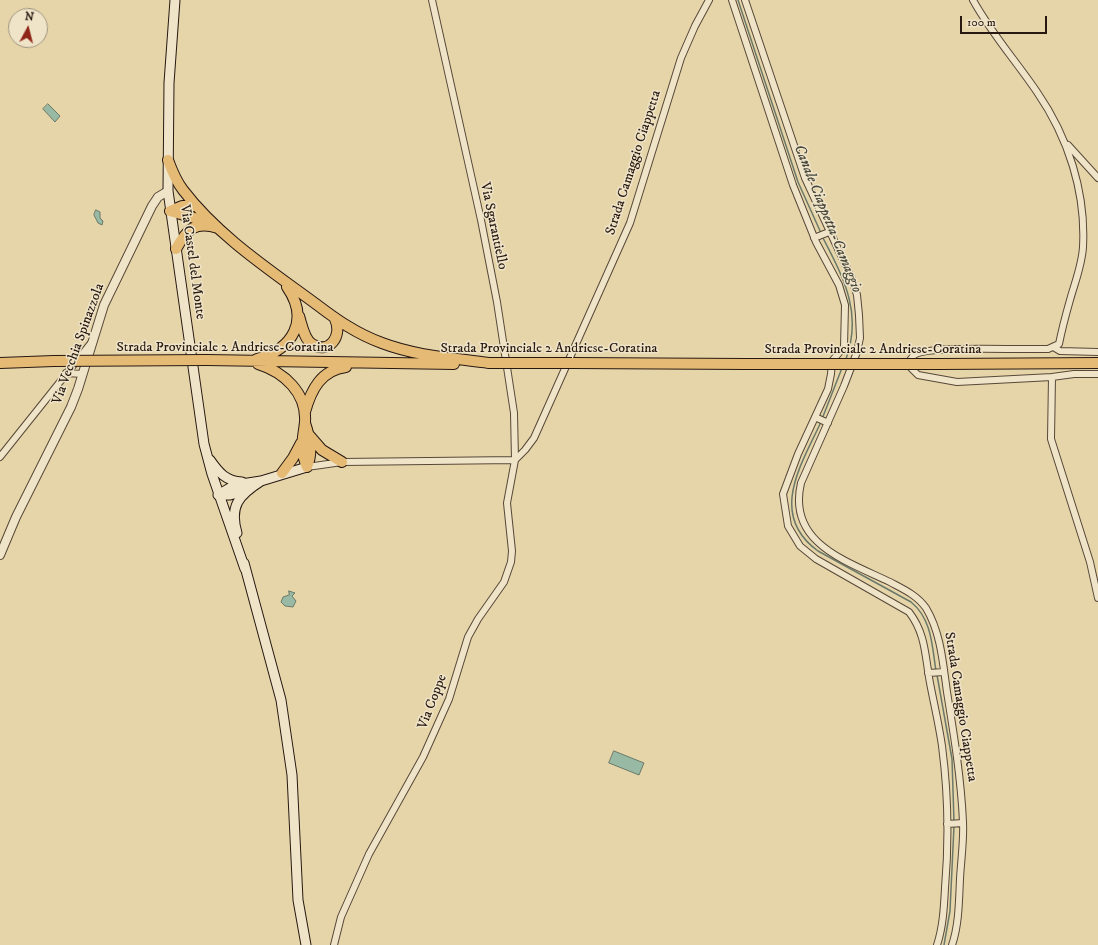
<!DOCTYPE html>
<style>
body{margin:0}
#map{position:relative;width:1098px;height:945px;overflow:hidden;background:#e7d5aa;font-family:"IM FELL DW Pica",serif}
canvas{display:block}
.north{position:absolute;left:8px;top:8px;width:40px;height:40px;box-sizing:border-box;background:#efe4c8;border:1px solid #9f937f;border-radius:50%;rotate:7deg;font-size:11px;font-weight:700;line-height:16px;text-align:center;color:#271912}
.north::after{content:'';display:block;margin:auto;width:14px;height:18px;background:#8f2418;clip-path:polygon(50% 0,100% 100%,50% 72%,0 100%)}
.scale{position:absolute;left:960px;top:16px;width:87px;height:18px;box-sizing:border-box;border:2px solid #271912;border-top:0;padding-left:5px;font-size:12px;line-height:14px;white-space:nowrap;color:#271912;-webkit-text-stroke:3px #efe4c8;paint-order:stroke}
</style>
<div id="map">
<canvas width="1098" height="945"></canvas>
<div class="north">N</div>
<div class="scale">100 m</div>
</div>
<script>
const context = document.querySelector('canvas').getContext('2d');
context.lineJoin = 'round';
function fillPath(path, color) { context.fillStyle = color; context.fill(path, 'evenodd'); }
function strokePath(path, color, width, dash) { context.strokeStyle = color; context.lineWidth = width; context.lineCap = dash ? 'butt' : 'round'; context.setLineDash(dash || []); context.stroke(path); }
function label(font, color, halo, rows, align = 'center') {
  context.font = font + ' "IM FELL DW Pica",serif'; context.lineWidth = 3; context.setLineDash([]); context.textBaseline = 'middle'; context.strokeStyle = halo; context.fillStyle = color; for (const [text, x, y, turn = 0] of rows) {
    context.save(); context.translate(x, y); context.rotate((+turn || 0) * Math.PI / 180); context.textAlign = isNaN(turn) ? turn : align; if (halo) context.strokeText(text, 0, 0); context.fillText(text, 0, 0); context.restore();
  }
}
const water = new Path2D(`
 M48,104L60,116L55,122L43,109Z
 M96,210L100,212V218L103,221L102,225L98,223L94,215Z
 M289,591L295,593L292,596L296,601L293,607L285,606L281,602L283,597L289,595Z
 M614,751L644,763L639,775L609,763Z`);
fillPath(water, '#98b9a3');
strokePath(water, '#6b7969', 1);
strokePath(new Path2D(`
 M738,0L798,182L821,233
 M822,236C843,277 863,312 846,359
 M822,419L842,368
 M821,422C801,465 768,515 818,551L911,602C932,619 932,646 936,671
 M937,675L952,759L954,822
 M944,945L950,911L954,826`), '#6b7969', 1.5);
const minor = new Path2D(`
 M732,0L793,185L816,242L839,285L845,305L844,347L832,361L831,374L828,389L798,454L783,494L788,526L800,546L816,559L909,612C926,634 925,656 930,683C934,704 939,725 942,746C948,792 949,841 945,888C944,907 943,927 937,945
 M745,0L805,178L852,279L857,295L859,315L860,338L857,352L844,386L801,483C787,543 846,561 890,582C903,589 917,595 926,608C941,633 943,664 947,692C954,735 961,778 963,822C964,840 961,860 960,879C959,900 959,925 952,945
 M973,0C991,33 1016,61 1037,92C1068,137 1086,192 1083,247C1082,265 1075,282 1070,300C1066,314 1062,329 1059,344L1048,349C1025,350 928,345 914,355C913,356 912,358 910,360L911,368L918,375L957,382L1052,377L1051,439L1090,562L1098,598
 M1068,145L1098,178
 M814,238L829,232
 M1055,348L1060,351L1098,352
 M66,373L83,374
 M1052,377L1074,374H1098
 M815,417L828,423
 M0,457L91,343
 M515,460L525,450L534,438L630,223L681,58L695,26L709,0
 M307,467L342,462L515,460
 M928,673L944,672
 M947,824L963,823
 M334,945L341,917L369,854L423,757L449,699L468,637L478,619L504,582L511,562L512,551L507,503L515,460L514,413L497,302L481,220L432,0`);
const tertiary = new Path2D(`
 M0,555L16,517L71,407L78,389L104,305L152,206L158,197L168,191`);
const secondary = new Path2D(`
 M175,0L169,83L168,191L204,444L212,474L245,569
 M210,460C219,473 226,481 242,482
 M218,495L235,485L261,481L307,467
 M218,495H230L245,491
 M237,533C229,506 239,495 261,481
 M244,563L281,700L292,775L298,900L306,945`);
const primary = new Path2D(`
 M168,160C172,171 176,181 183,190C218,236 270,270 316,304C337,320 357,334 382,343C416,356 453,358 489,363
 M170,211L198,219L207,224
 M170,211L182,206H195
 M176,249C187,229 195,221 218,228
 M299,316C302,325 304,339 312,344C329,355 343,336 335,319
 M257,359C293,349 310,320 287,287
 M206,360L454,364
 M0,363L54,361
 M524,363H548
 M572,363L747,364
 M258,364C284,372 307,393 305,422C303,441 299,448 307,467
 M940,364L1098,363
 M305,412C311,390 321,370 346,367
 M305,423C310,438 313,452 307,467
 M309,435L322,450L342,462
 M282,473L293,458L301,443`);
strokePath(minor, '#574838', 8);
strokePath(tertiary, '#574838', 10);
strokePath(secondary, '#271912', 11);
strokePath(primary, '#271912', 12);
strokePath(minor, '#efe4c8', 6);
strokePath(tertiary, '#efe4c8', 8);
strokePath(secondary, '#efe4c8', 9);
strokePath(primary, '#e4ba75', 10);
const primaryBridge = new Path2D(`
 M54,361L206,360
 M489,363H524
 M548,363H572
 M747,364H940`);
strokePath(primaryBridge, '#271912', 12, []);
strokePath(primaryBridge, '#e4ba75', 10);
label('14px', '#271912', '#efe4c8', [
 ["Strada Camaggio Ciappetta",634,163,-72],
 ["Via Sgarantiello",493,226,78],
 ["Via Castel del Monte",192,262,82],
 ["Via Vecchia Spinazzola",79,344,-70],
 ["Strada Provinciale 2 Andriese-Coratina",225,348],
 ["Strada Provinciale 2 Andriese-Coratina",549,349],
 ["Strada Provinciale 2 Andriese-Coratina",873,350],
 ["Via Coppe",433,702,-69],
 ["Strada Camaggio Ciappetta",960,707,81]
]);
label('italic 15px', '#49493e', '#efe4c8', [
 ["Canale Ciappetta-Camaggio",827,219,68]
]);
</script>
